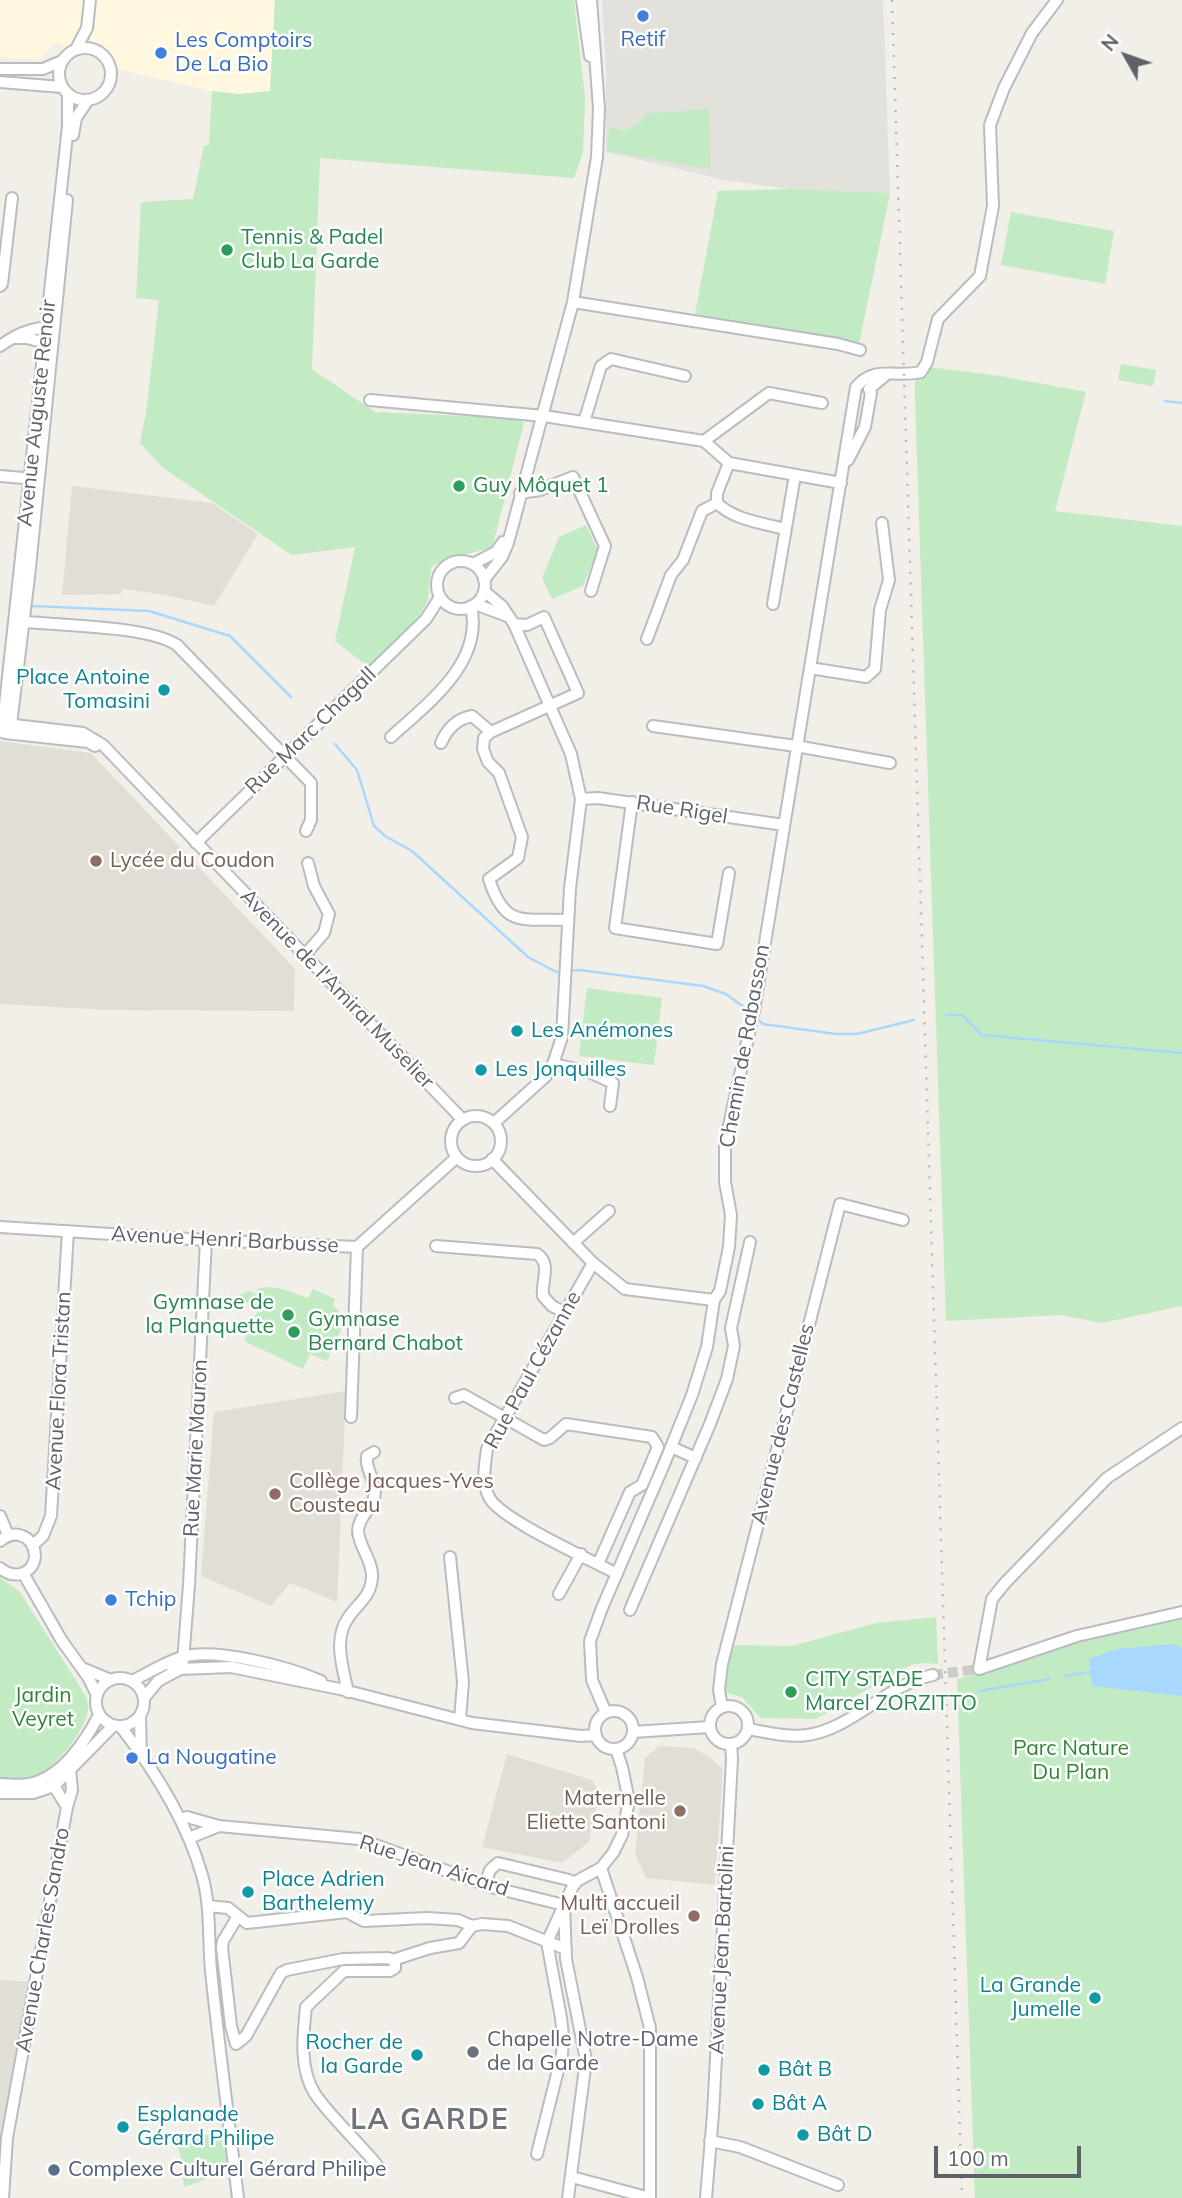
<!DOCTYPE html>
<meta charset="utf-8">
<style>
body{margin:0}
#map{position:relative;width:1182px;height:2198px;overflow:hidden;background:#f1efe7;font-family:Mulish,sans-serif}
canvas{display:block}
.north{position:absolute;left:1091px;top:21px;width:70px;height:70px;-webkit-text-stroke:5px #fff;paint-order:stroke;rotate:310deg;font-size:19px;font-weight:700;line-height:28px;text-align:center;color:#5e6268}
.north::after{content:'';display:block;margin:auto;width:24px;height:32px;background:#5e6268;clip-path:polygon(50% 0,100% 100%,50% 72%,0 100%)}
.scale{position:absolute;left:934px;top:2146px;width:147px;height:32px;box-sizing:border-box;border:4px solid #5e6268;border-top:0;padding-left:9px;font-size:21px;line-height:24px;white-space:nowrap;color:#5e6268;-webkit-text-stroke:5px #fff;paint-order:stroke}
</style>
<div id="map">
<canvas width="1182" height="2198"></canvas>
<div class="north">N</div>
<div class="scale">100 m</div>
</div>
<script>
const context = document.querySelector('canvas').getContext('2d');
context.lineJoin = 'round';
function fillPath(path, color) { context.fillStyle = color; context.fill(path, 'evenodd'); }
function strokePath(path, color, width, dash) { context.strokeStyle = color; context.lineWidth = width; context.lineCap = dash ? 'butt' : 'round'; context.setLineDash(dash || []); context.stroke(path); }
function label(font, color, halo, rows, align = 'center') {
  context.font = font + ' Mulish,sans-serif'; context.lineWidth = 5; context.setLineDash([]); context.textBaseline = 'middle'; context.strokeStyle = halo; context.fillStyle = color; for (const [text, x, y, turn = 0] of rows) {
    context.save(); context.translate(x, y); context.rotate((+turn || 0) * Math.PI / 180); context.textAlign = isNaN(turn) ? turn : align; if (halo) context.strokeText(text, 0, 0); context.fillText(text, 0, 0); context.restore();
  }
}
fillPath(new Path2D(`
 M0,0H275L270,91L239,94L212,91L129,72L57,43L38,60L0,57Z`), '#fff8de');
fillPath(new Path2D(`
 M602,0H883L890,193L789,189L725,180L606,152V73Z`), '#e2e1db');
fillPath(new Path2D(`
 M72,486L212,503L258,534L214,606L160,594L122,589L121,594L62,595Z
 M0,741L91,753L295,969L294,1011L109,1010L0,1004Z
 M346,1391L337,1602L290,1583L271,1606L201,1576L214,1412Z
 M659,1746L693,1748L708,1756L723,1769L715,1885L646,1878L635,1854L645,1758Z
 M507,1754L592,1780L599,1793L589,1842L562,1863L482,1847Z
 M0,1980L35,1982L0,2172Z`), '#e1ded5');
fillPath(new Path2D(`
 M275,0H574L585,97L583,152L574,178L320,158L312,369L375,412L516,418L524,423L492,548L449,558L431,567L428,600L419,616L370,668L335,641L355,547L292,555L163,468L140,443L146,413L159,300L136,298L141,202L193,199L204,145H209L212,91L239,94L270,91Z
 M709,109L710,169L607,151L609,127L625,131L642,121L644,114Z
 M789,189L890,193L859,344L695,314L718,191Z
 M1011,212L1114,231L1105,284L1001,265Z
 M1121,364L1156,370L1153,386L1118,380Z
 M929,367L1000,376L1086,392L1055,511L1182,526V1306L1102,1323L1061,1315L946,1321L915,399V380Z
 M586,525L598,550L583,586L552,599L542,578L559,537Z
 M587,988L662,998L654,1065L579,1056Z
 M267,1287L279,1288L308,1298L313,1289L335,1299L333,1305L339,1311V1321L344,1323L327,1361L310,1354L303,1369L244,1341L257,1312L251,1309L252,1305L236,1297L248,1291L256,1294L258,1288Z
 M0,1578L20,1592L85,1695C87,1700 89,1705 88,1711C84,1731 57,1766 38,1775C27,1780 12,1778 0,1779Z
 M936,1617L938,1664L924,1663L910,1665L816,1719L760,1718L743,1698L719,1690L726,1645L792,1646L876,1623Z
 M1182,1617V2198H975L957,1679L1001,1668L1073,1641Z
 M173,2132L222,2136L229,2165L206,2179L184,2187L181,2157Z`), '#c2eac3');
fillPath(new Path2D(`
 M1173,1644L1182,1648V1696L1092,1686L1089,1659L1117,1649Z`), '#a9d8ff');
strokePath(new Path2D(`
 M1165,401L1182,403
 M32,606L149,611L230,636L291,697
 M335,744L357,770L374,826L385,836L412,851L528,957L556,972H561
 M568,971L579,970L703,986L726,994L749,1011
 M946,1015H962L982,1035L1182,1053
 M756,1018L763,1024L836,1034H857L914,1020
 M1065,1676L1090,1672
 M979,1691L1050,1679`), '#a9d8ff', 2.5);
strokePath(new Path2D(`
 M933,1675L979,1669`), '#ccccc7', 10, [10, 5]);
const minor = new Path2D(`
 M582,0L590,56
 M59 74a26 26 0 1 1 52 0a26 26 0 1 1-52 0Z
 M76,49L87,28L90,0
 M0,69H43L62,61
 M0,82L62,87
 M73,135L76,118L88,100
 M0,286L2,284L12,198
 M573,302L838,344L860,350
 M15,338H26L51,344
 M0,346C17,334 30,328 52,327
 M370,400L544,416L704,441L729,463L841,483
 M584,422L601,366L611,359L685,376
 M704,441L769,393L822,403
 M848,460L865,427L871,393L869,389L887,374
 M0,476L35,479
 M520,493L540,490L573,477L605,546L591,591
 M717,503C734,520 762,523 785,529
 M717,503V493L729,463
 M437 585a24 24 0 1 1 48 0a24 24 0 1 1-48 0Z
 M473,564L496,552L503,542
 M484,580L502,557L508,543L573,302L597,157L599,109L591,0
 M484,591L502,606L514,624L571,754L581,799L570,888L562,1037L553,1064L546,1076L494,1123
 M475,604L507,616
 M773,604L795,475
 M17,621C58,626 146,625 177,645L311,783V820L306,831
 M514,624L527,625L544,617L578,693L491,732L484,738L483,749L488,762L499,773L522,837L518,858L489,879C505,929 522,918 568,920
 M647,639L671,575L683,560L702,511L717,503
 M810,668L866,677L875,669L880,610L889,580L882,523
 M6,724L83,733L103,745L463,1120
 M653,726L796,746L890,763
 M2,732L68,126V94
 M5,733L88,742L95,746
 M10,733L29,577L67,200
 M391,737C428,703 484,663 471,606
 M441,743C447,729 456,719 472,716L491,732
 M581,799L598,798L784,825
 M632,802L615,928L717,944L729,873
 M196,843L426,619L440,597
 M304,956L324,933L329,914L314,886L308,863
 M553,1064L589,1072L613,1083L610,1106
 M451 1141a25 25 0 1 1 50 0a25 25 0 1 1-50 0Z
 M492,1159L593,1263L625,1289L714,1300
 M0,1227L206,1240L357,1247L457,1157
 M573,1243L609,1211
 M436,1246L537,1254C552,1264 541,1281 543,1296L552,1306L564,1312
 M593,1263L487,1449C485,1466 481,1481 489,1497C499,1519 592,1560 617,1574
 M455,1398L464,1395L544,1440L550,1438L566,1424L652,1437L658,1447L642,1485L630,1492L598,1564
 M351,1417L357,1247
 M1182,1428L1107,1478L1005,1583L992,1599L979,1669L1077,1636L1182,1612
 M671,1447L696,1458
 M0,1516L8,1535
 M0,1541C29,1518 50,1564 21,1574C12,1576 6,1573 0,1568
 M33,1545L43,1536L51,1516L68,1231
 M450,1557L463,1682L460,1720
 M23,1573L62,1641L88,1677L97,1695
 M559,1594L581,1554
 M630,1610L710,1424L727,1379L734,1346L731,1328L750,1242
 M82,1668L111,1680
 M172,1668L183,1661L189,1585L206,1240
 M96 1702a24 24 0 1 1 48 0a24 24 0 1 1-48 0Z
 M132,1681C148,1673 164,1663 182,1657C215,1647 289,1667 321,1681
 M348,1692C343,1669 333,1639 348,1618C358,1603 371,1597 372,1577C373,1561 359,1547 358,1531C358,1516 375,1507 375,1492C375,1479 365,1469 367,1456L374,1452
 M144,1698L158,1681L180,1669L231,1667L340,1689L472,1723L581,1736L596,1735
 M710 1725a19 19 0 1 1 38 0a19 19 0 1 1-38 0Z
 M722,1707L719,1690L722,1664L840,1204L903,1220
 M595 1730a19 19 0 1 1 38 0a19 19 0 1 1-38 0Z
 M606,1713L592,1680L590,1641L602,1608L665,1462L692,1395L707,1347L714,1300L720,1291L729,1247L731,1215L725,1182V1144L754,1010L856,387C875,365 894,378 921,372L927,362L938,319L980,276L993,206L990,125L1004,88L1032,33L1057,0
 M140,1717L141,1753
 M121,1727C155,1771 187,1822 202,1875C211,1906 208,1939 211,1971C219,2047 229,2122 238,2198
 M748,1729C766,1732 788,1738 807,1735C852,1729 887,1684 933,1675
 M633,1732L709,1727
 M54,1780V1786L67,1807
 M0,1784C13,1785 27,1786 39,1781C67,1770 86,1740 99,1715
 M0,1793H33L54,1786L113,1726
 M180,1819L187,1817L219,1826L359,1839L491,1887L564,1905L547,1942L561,2018L563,2036L562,2054L537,2154
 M189,1838L219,1826
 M601,1868L637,1977L650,2028V2198
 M485,1885L490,1870L498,1863L569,1880L575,1884
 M208,1906L228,1908L247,1923L347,1912L364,1921L427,1918L458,1920L472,1926L482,1924L508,1926L566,1949
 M238,1916L223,1941L222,1947L231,2026L236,2044L246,2036L281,1973L287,1970L343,1959L388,1958L393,1960L430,1948L459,1943L472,1926
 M710,2141L740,2147L838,2185
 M377,2165C359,2143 331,2117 315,2094C299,2069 303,2035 306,2007L344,1971H390L395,1968V1962L393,1960
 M572,2177L650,2198
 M3,2198L7,2138L67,1807L72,1790L70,1769
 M568,2198L586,2060L566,1959L564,1905L575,1882L601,1868L613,1853L622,1835L629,1801L622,1767L616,1749
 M706,2198L713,2114L732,1759L731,1744`);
strokePath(minor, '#b9bcc1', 14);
strokePath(minor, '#fff', 10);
strokePath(new Path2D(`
 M892,0L962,2198`), '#b7b8b9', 2.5, [2, 9]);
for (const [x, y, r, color] of [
 [643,16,7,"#3f7fe0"],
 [161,53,7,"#3f7fe0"],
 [227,250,7,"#2e9e5b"],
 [459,486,7,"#2e9e5b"],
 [164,690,7,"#0f9aa8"],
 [96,861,7,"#8d6e63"],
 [517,1031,7,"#0f9aa8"],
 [481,1070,7,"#0f9aa8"],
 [288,1315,7,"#2e9e5b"],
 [294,1332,7,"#2e9e5b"],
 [275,1494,7,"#8d6e63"],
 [111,1600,7,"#3f7fe0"],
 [791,1692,7,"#2e9e5b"],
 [132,1758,7,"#3f7fe0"],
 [680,1811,7,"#8d6e63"],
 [248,1892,7,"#0f9aa8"],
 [694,1916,7,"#8d6e63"],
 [1095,1998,7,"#0f9aa8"],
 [473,2052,7,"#6b7280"],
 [417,2055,7,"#0f9aa8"],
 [764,2070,7,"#0f9aa8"],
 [758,2104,7,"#0f9aa8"],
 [123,2127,7,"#0f9aa8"],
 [803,2135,7,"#0f9aa8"],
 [54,2170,7,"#5c6f8a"]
]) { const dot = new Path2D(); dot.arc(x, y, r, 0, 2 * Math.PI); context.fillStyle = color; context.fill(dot); strokePath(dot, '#fff', 2.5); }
label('21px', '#366cbe', '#fff', [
 ["Retif",643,40,"center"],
 ["Les Comptoirs",175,41],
 ["De La Bio",175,65],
 ["Tchip",125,1600],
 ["La Nougatine",146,1758]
], 'left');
label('21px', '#27864d', '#fff', [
 ["Tennis & Padel",241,238],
 ["Club La Garde",241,262],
 ["Guy Môquet 1",473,486],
 ["Gymnase de",274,1303,"right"],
 ["la Planquette",274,1327,"right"],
 ["Gymnase",308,1320],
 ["Bernard Chabot",308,1344],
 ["CITY STADE",805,1680],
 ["Marcel ZORZITTO",805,1704]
], 'left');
label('21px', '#5e6268', '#fff', [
 ["Avenue Auguste Renoir",37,413,-84],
 ["Rue Marc Chagall",311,731,-44],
 ["Rue Rigel",682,810,9],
 ["Avenue de l'Amiral Muselier",337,989,46],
 ["Chemin de Rabasson",745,1046,-80],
 ["Avenue Henri Barbusse",225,1240,3],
 ["Rue Paul Cézanne",533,1370,-61],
 ["Avenue Flora Tristan",59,1391,-87],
 ["Avenue des Castelles",783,1424,-76],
 ["Rue Marie Mauron",196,1448,-87],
 ["Rue Jean Aicard",434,1866,18],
 ["Avenue Charles Sandro",43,1940,-80],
 ["Avenue Jean Bartolini",722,1950,-87]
]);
label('21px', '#0d838f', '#fff', [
 ["Place Antoine",150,678,"right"],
 ["Tomasini",150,702,"right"],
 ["Les Anémones",531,1031],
 ["Les Jonquilles",495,1070],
 ["Place Adrien",262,1880],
 ["Barthelemy",262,1904],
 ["La Grande",1081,1986,"right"],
 ["Jumelle",1081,2010,"right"],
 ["Rocher de",403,2043,"right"],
 ["la Garde",403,2067,"right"],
 ["Bât B",778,2070],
 ["Bât A",772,2104],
 ["Esplanade",137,2115],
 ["Gérard Philipe",137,2139],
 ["Bât D",817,2135]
], 'left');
label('21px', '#785e54', '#fff', [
 ["Lycée du Coudon",110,861],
 ["Collège Jacques-Yves",289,1482],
 ["Cousteau",289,1506],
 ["Maternelle",666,1799,"right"],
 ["Eliette Santoni",666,1823,"right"],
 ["Multi accueil",680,1904,"right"],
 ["Leï Drolles",680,1928,"right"]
], 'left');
label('21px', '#308535', '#fff', [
 ["Jardin",43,1696],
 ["Veyret",43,1720],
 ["Parc Nature",1071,1749],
 ["Du Plan",1071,1773]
]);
label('21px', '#5b616d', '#fff', [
 ["Chapelle Notre-Dame",487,2040],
 ["de la Garde",487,2064]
], 'left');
label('21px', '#4e5e75', '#fff', [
 ["Complexe Culturel Gérard Philipe",68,2170]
], 'left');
context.letterSpacing = '2px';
label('bold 28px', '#6f747a', '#fff', [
 ["LA GARDE",430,2121]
]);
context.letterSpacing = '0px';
</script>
